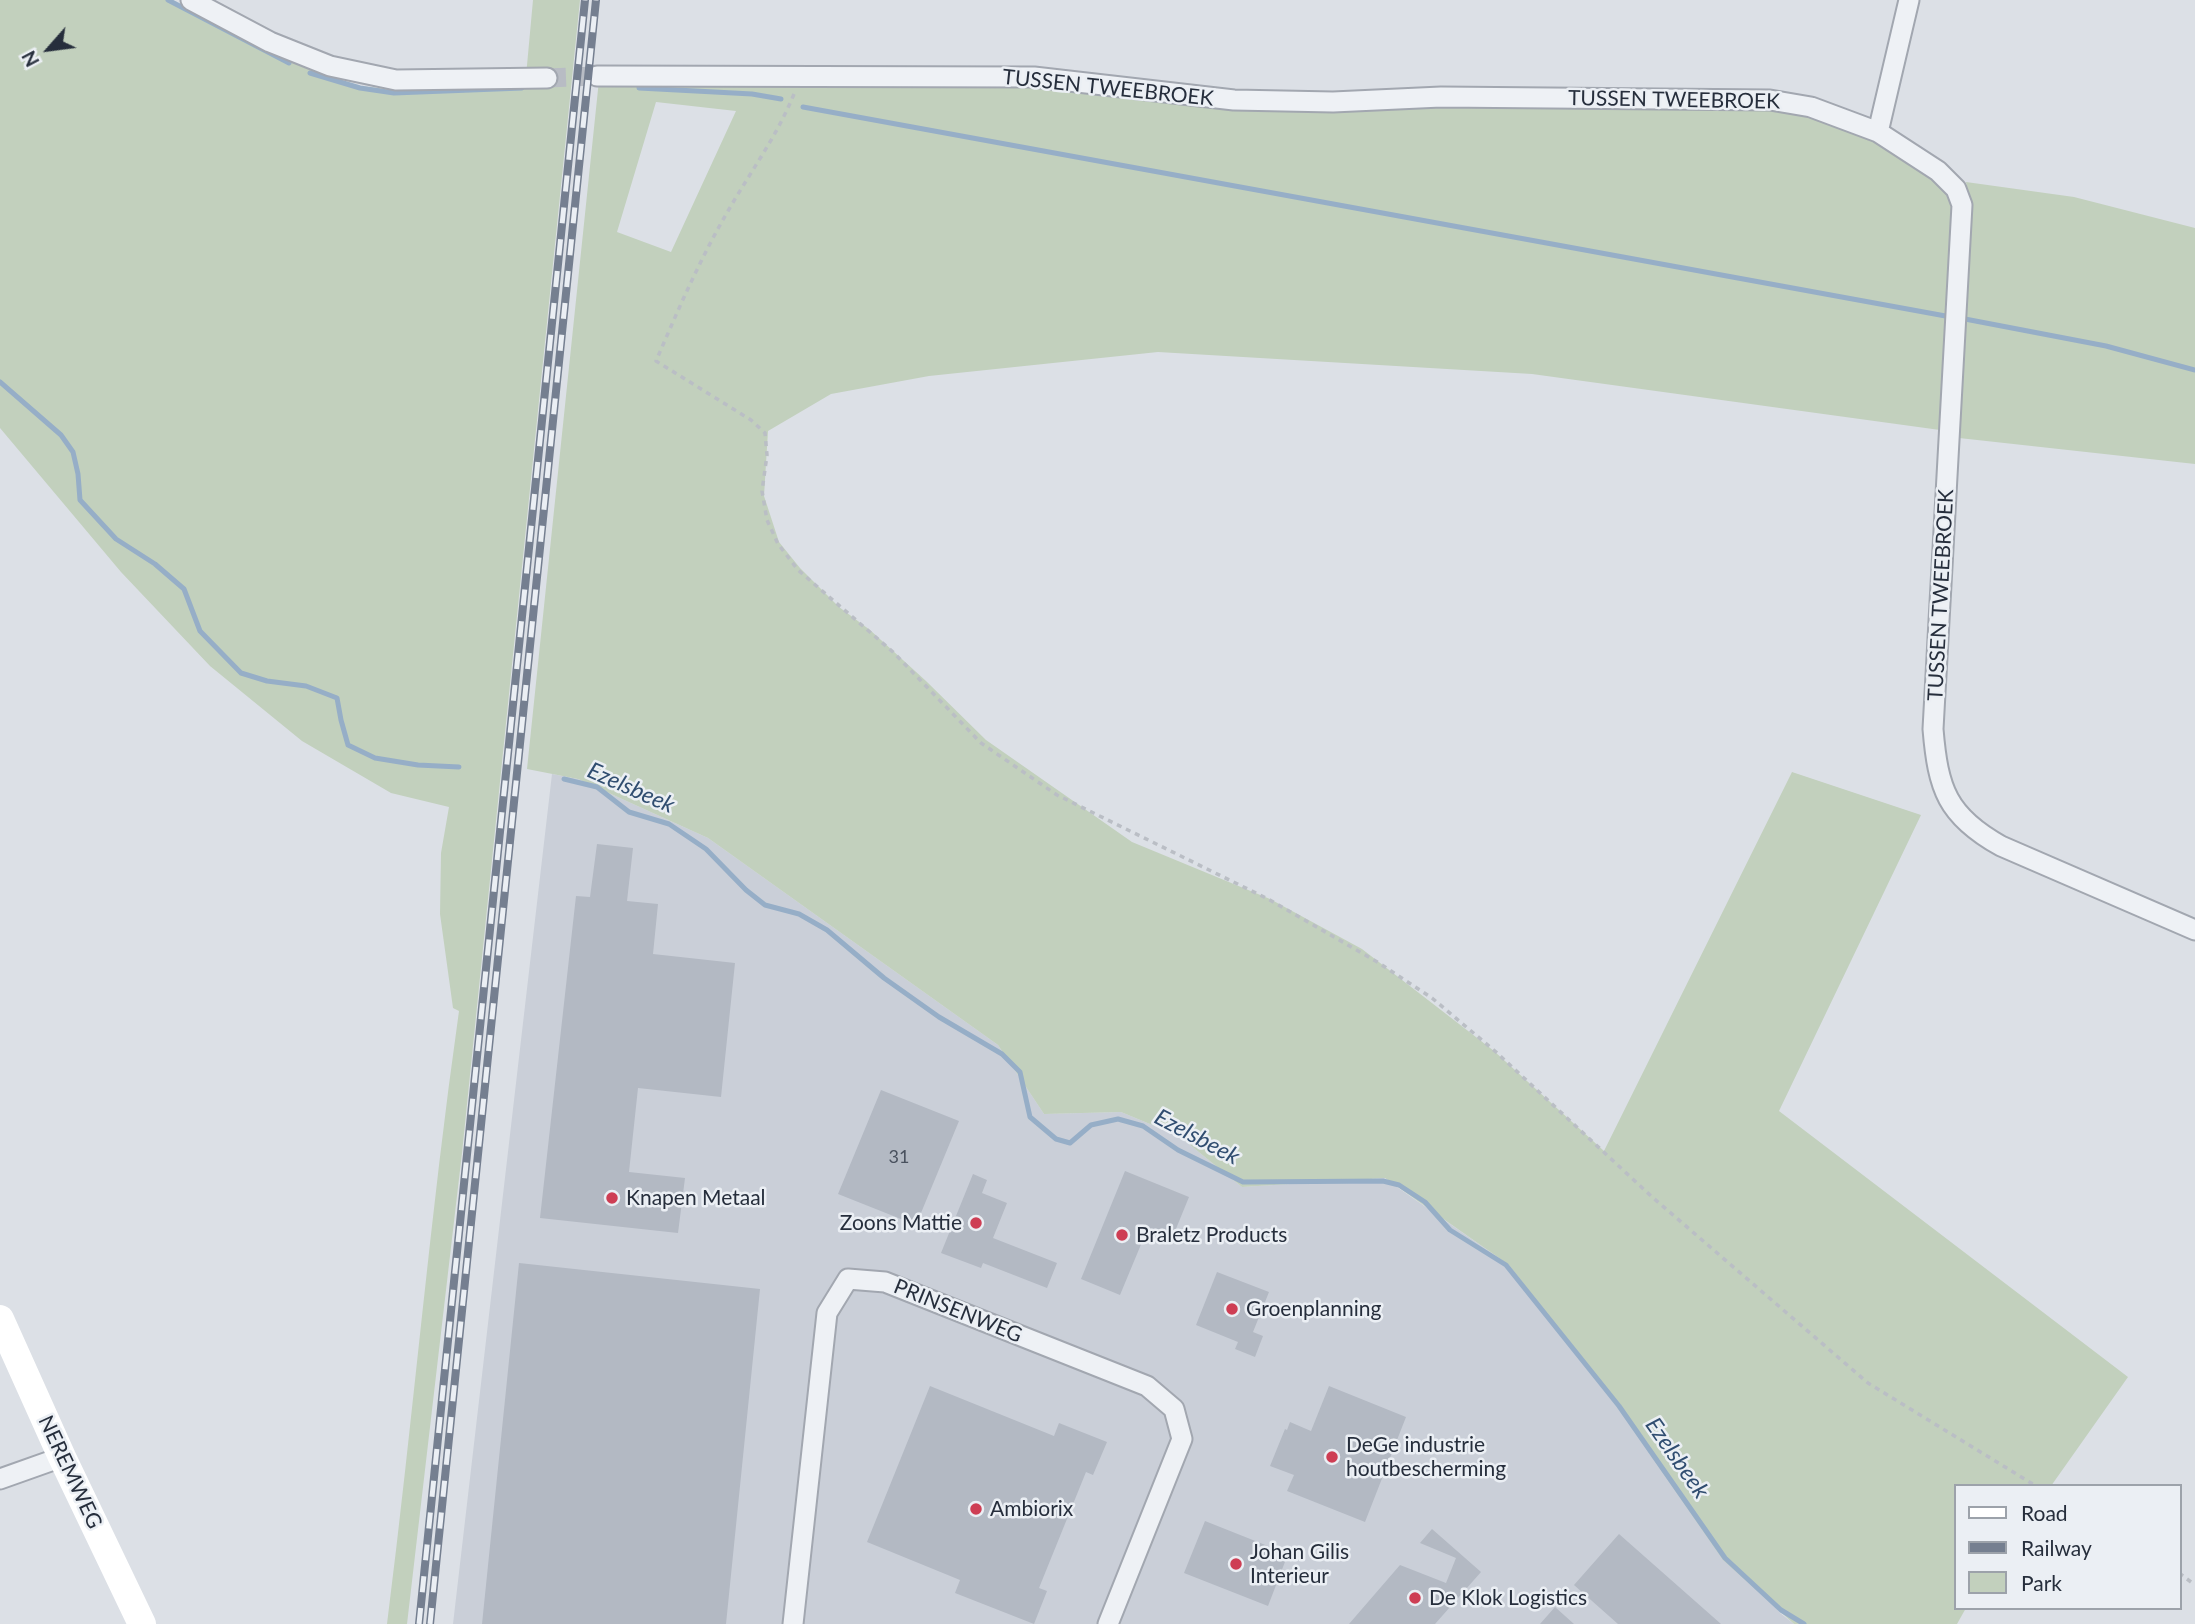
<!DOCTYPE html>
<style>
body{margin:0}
#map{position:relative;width:2195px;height:1624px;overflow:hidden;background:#dce0e6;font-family:Lato,sans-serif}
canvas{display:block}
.legend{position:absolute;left:1954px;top:1484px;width:228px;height:126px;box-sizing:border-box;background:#ebeff4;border:2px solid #9ca2aa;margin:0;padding:9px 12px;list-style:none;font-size:21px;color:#262e3c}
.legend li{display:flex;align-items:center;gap:14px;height:35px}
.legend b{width:35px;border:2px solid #9ca2aa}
.north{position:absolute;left:14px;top:14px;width:70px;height:70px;-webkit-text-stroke:5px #ebeff4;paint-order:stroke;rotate:242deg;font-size:19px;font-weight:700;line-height:28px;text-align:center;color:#262e3c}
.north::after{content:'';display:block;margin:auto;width:24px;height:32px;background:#262e3c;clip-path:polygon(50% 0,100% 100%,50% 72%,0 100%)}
</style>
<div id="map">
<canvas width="2195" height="1624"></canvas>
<ul class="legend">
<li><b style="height:9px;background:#fff"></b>Road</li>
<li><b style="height:9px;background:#757f90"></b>Railway</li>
<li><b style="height:19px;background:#c2d0bd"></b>Park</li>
</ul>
<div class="north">N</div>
</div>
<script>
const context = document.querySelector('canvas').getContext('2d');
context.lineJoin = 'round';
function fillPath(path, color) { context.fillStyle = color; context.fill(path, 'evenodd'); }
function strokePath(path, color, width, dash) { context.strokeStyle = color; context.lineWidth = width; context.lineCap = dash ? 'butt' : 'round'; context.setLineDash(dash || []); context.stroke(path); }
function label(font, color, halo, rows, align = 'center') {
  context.font = font + ' Lato,sans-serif'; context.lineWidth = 5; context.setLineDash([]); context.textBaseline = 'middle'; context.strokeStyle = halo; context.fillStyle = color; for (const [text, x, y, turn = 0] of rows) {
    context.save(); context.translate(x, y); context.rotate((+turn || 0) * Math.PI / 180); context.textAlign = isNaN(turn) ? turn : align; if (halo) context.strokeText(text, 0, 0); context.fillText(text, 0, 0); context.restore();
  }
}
fillPath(new Path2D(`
 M552,774L578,779L708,838L998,1045L1044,1114L1121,1112L1179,1136L1242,1187L1384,1178L1509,1265L1780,1613L1794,1624H453Z`), '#cacfd8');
fillPath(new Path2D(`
 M0,0H171L285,59L350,85L397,90L525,87L533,0H580L462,1153L407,1624H387C413,1420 430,1214 459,1011L453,1008L440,914L441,853L449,807L391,793L302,741L210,666L121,572L0,428Z
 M599,80L1037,83L1390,105L1766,106L1809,112L1868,136L1938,181L1948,190L1954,205V245L1940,430L1532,374L1158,352L929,376L831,394L768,431L764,496L779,542L800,568L839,607L870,630L926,681L986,740L1132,842L1270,899L1362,949L1494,1051L1604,1151L1792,772L1921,815L1779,1111L2128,1377L2051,1486H1955V1608H1966L1957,1624H1794L1723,1560L1616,1405L1509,1265L1385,1178L1242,1187L1179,1136L1121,1112L1044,1114L998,1045L708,838L578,779L527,769ZM656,102L736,111L671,252L617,232Z
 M1966,182L2074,197L2195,228V464L1959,438L1971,215Z`), '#c2d0bd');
strokePath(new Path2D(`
 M168,0L289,63
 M310,73L360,88L394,93L522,88
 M639,88L752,94L781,99
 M803,107L1951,317
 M1965,319L2106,346L2195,370
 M0,382L61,435L73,452L78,474L80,500L116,539L155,564L184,589L200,631L241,673L267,681L306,686L337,698L341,720L348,745L375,758L418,765L459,767
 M564,779L597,787L629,812L669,824L706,849L746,890L765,905L799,914L827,930L884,978L939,1017L1002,1054L1020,1072L1030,1117L1056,1139L1070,1143L1091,1125L1118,1119L1143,1126L1178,1150L1243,1182L1383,1181L1399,1185L1425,1202L1450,1230L1506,1265L1619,1406L1725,1558L1781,1610L1804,1624`), '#96aec7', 5);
fillPath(new Path2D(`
 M597,844L633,848L627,901L658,904L653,954L735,963L721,1097L638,1088L629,1172L685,1178L678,1233L540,1218L576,896L590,897Z
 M881,1090L959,1121L916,1225L838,1194Z
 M1125,1171L1189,1197L1171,1241L1147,1230L1120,1295L1081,1279Z
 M973,1174L987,1180L982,1193L1007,1203L993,1238L1057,1263L1047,1288L983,1263L981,1268L941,1253Z
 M519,1263L760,1289L726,1624H482Z
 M1217,1272L1269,1292L1253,1332L1263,1336L1255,1357L1235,1349L1238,1342L1196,1325Z
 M930,1386L1054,1436L1059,1423L1107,1442L1093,1475L1086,1472L1039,1588L1047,1591L1034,1624L955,1593L960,1580L867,1542Z
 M1329,1386L1406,1417L1365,1522L1287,1491L1294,1475L1270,1466L1285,1429L1287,1430L1290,1422L1311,1431Z
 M1205,1521L1288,1554L1268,1606L1184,1573Z
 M1432,1529L1481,1572L1435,1624H1349L1400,1565L1446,1583L1456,1558L1420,1543Z
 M1619,1534L1721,1624H1618L1574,1585Z
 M1555,1607L1574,1624H1540Z`), '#b3b9c3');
strokePath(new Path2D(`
 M547,78L597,76`), '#b8bcc4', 19, [19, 10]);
const street = new Path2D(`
 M191,0L270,42L330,66L396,80L547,78
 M597,76L1034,77L1234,100L1333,102L1441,97L1770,100L1811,107L1878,132L1938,171L1956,189L1962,205L1933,729C1938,789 1947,816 2001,846L2195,930
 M1878,132L1909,0
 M0,1479L62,1457
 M793,1624L827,1313L848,1279L885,1282L1147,1386L1174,1409L1182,1439L1108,1624`);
strokePath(street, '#a2a7b0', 23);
strokePath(new Path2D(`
 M794,94C777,136 751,171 728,211C700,259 678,310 656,361L751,420L765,433L767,455L762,491L767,520L778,544L798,570L893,652L981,743L1057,795L1268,899L1379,963L1432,998L1496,1052L1651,1196L1868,1383L2036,1486
 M2179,1573L2195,1585`), '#babec5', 3.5, [5, 5]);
strokePath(street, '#eef1f5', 19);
strokePath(new Path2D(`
 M0,1319L62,1457L142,1624`), '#fff', 28);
const rail = new Path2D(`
 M419,1624L585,0
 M430,1624L596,0`);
strokePath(rail, '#757f90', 8);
strokePath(rail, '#ebeff4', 5, [16]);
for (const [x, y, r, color] of [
 [612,1198,7,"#ce3e54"],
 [976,1223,7,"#ce3e54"],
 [1122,1235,7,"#ce3e54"],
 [1232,1309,7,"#ce3e54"],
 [1332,1457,7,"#ce3e54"],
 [976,1509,7,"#ce3e54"],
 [1236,1564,7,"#ce3e54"],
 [1415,1598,7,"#ce3e54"]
]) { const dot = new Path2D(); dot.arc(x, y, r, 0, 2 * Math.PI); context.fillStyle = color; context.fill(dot); strokePath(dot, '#ebeff4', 2.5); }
label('18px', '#49515e', null, [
 ["31",899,1157]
]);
label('21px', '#262e3c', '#ebeff4', [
 ["TUSSEN TWEEBROEK",1108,88,6],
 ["TUSSEN TWEEBROEK",1674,100,1],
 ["TUSSEN TWEEBROEK",1941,595,-87],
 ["PRINSENWEG",958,1311,22],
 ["NEREMWEG",70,1472,65]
]);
label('21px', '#262e3c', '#ebeff4', [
 ["Knapen Metaal",626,1198],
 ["Zoons Mattie",962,1223,"right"],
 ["Braletz Products",1136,1235],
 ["Groenplanning",1246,1309],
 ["DeGe industrie",1346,1445],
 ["houtbescherming",1346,1469],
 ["Ambiorix",990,1509],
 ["Johan Gilis",1250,1552],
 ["Interieur",1250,1576],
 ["De Klok Logistics",1429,1598]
], 'left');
label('italic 23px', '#304d70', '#ebeff4', [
 ["Ezelsbeek",631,788,24],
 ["Ezelsbeek",1197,1137,28],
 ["Ezelsbeek",1677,1458,55]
]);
</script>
